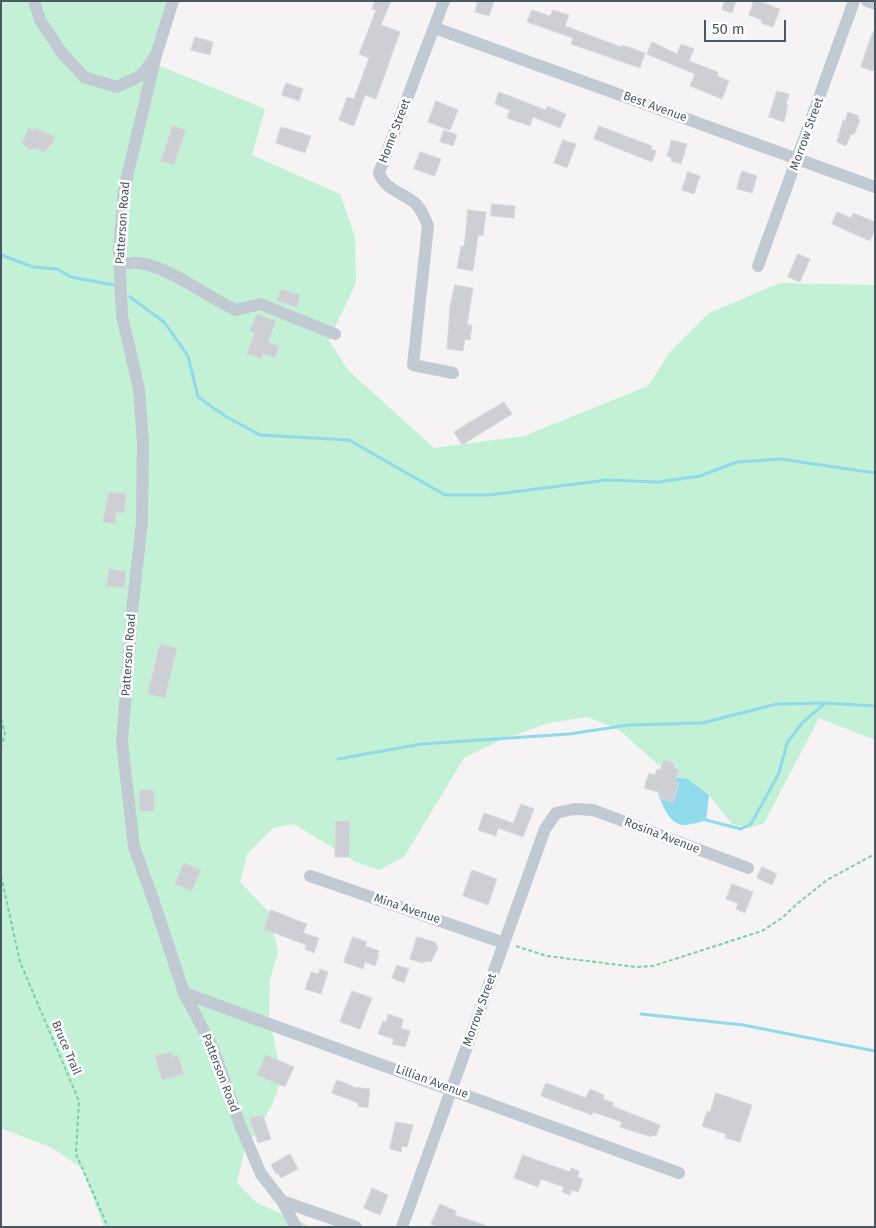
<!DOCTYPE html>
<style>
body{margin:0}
#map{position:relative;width:876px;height:1228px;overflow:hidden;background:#f5f3f3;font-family:"Fira Sans",sans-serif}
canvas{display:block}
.frame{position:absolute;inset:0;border:2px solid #4a5661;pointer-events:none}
.scale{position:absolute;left:704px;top:20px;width:82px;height:22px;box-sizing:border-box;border:2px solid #4a5661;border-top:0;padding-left:6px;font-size:15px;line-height:18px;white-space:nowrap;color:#4a5661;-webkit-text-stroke:4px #fff;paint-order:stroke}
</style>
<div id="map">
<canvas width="876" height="1228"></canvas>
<div class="frame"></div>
<div class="scale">50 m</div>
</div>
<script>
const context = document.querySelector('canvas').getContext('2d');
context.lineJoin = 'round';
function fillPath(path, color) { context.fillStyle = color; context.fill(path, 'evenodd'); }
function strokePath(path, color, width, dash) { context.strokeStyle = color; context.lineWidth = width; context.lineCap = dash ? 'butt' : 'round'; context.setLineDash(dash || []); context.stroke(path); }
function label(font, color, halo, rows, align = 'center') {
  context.font = font + ' "Fira Sans",sans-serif'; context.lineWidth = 5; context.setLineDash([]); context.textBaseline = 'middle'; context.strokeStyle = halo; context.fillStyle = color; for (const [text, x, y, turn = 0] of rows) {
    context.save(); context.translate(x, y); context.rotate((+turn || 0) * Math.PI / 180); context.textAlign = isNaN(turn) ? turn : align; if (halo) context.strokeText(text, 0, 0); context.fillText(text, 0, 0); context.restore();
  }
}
fillPath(new Path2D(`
 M1,1H172L158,65L265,109L252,155L340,194L355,237L356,283L329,340L347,369L434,448L524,436L648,386L669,353L709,313L780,283L875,285V740L819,718L764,823L749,828L732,824L709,795L672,777L618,729L587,717L548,723L499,741L464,758L404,857L379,870L356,862L294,824L273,828L247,854L240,882L269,912L278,952L270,979L269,1017L278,1059L279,1086L270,1109L244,1151L237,1183L257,1203L312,1227H104L82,1168L52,1148L1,1128Z`), '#c3f1d5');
fillPath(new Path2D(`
 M672,777L687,779L709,795L706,820C700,822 693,824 686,825C667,826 661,800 656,786Z`), '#90daee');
strokePath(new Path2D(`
 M1,255L33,267L57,269L71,277L114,285
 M130,297L164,322L188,356L198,397L225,416L260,435L349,440L445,495H489L607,480L658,482L700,476L737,462L781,459L875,473
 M338,759L421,744L569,734L629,725L702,723L777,704L825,703L875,706
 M706,820L741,829L751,824L779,773L787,743L802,723L824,704
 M641,1014L743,1025L875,1051`), '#90daee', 3);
const building = new Path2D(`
 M375,1H391L381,25L400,32L376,99L365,95L354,126L339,120L347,97L354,99L369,58L359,54L376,10L372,9Z
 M478,1H494L489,16L475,12Z
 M725,1H736L732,13L722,10Z
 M754,1H759L780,9L773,27L761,23L762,20L749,15Z
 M532,10L550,16L553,10L569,15L565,26L621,47L622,45L645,53L640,68L571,44L573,38L527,22Z
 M873,32H875V65L873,71L861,67Z
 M195,37L213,42L210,55L191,50Z
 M652,42L677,54L681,44L694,49L689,61L718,72L717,76L729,81L722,99L690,86L695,74L647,54Z
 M286,83L303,89L299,101L282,95Z
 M777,91L789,94L786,104L788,105L784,122L769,117Z
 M499,92L546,110L547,106L566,114L560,128L533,117L530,126L507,118L510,110L495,104Z
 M436,101L458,110L450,130L428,122Z
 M848,112L859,116L858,119L860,120L854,135L851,134L846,146L837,142L843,120L845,121Z
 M173,126L186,130L174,165L161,161Z
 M599,126L652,146L651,149L656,151L652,162L594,139Z
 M281,127L311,136L305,153L276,143Z
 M29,128L35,131L36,128L55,137L52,144L44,152L35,148L30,150L22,143Z
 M444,130L457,135L453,146L440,142Z
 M563,140L576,144L567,168L554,163Z
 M672,140L687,144L681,164L671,161L672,158L667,156Z
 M420,152L441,159L435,176L414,169Z
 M742,171L757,176L752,193L737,189Z
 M688,172L700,176L694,194L682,190Z
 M492,204L515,206L514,218L491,216Z
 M468,210L486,212L483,236L478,235L473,271L457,268L461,246H464Z
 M837,212L851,218L853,213L875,222V230L870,241L832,224Z
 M798,254L810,259L800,282L788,277Z
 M455,285L473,288L467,325H472L470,340L465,339L463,351L447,349L450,307Z
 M281,289L300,295L297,307L277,301Z
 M257,314L276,321L268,342L279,347L275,358L263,353L261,359L247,353L255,333L250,331Z
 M504,402L512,414L462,445L454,432Z
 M109,492L126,494L124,513L116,512L115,524L103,522Z
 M109,569L126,571L124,588L107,586Z
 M160,644L177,648L165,698L148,694Z
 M664,760L675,764L673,768L679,770L675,781L679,783L673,802L659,798L661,793L644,788L649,773L655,775L657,769L660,770Z
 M140,790H154V811H140Z
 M521,804L534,809L523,837L498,828L496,836L478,830L484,813L513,823Z
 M336,821H350L349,857H335Z
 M184,863L201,870L192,891L175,884Z
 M762,867L777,874L772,885L757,878Z
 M472,870L497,879L488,905L463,896Z
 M732,884L753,892L745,913L736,909L738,903L726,899Z
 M271,910L307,924L303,933L319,938L314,953L305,949L306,945L264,929Z
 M353,937L367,942L365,946L379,951L377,955H379L375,966L365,962L363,969L344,962Z
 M417,937L435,942L438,948L431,962L427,961L422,963L410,959Z
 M397,965L409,969L404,983L392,978Z
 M320,969L328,972L321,994L305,989L311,972L318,974Z
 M352,991L372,998L360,1029L340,1022Z
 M388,1014L403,1019L401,1028L410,1031L405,1047L392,1044L394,1039L378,1034L383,1021L386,1022Z
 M171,1052L172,1057L178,1055L184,1074L162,1080L155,1056Z
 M266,1055L294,1067L285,1087L257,1075Z
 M337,1080L353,1086V1087L370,1089L368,1108L358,1106V1103L332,1093Z
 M546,1083L586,1098L590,1089L604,1095L603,1099L614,1103L612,1106L660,1125L656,1136L652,1135L651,1137L620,1127L622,1122L593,1112L592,1115L541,1096Z
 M716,1093L752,1105L740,1142L725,1138L726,1134L702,1126L707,1111L710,1112Z
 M263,1115L271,1139L258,1143L250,1119Z
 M396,1122L413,1125L407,1147L402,1146L401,1152L390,1149Z
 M290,1154L298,1169L281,1178L278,1173L276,1174L271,1165Z
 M523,1155L570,1172L571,1168L579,1171L578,1177L583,1179L578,1192L572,1190L570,1195L562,1192L564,1187L541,1179L538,1187L514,1178Z
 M372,1188L388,1195L380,1215L364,1208Z
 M440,1204L456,1211L455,1215L485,1225V1227H437L431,1224Z`);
fillPath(building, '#cdcfd5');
strokePath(building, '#d7d9de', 1);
strokePath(new Path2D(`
 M1,719L5,734L1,747
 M1,876L20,962L79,1101L76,1154L108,1227
 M516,946L547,956L636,967L653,966L762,931L782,918L798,903L827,880L875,854`), '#7ad0a6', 2, [4, 2.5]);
strokePath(new Path2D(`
 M34,1L40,20L62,53L84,77L117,87L142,75L156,55L173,1
 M444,1L379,173C385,190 404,193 416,204C422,210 425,218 428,226L413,365L453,373
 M867,1L875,4
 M435,28L875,187
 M156,55L124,190L119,251L122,316L139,389L143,443L142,522L133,602L122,742L134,847L153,899L184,993L213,1048L240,1125L261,1174L282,1201L296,1227
 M119,264C126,264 133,262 139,263C171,267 206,297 236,310L260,304L335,334
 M758,266L854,1
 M310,876L504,943
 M184,993L679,1173
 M282,1201L356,1227
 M402,1227L545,829L556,813L574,809L593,810L748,868`), '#c1cad2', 12);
label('12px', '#4a5661', '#fff', [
 ["Best Avenue",655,107,20],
 ["Home Street",395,131,-69],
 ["Morrow Street",807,134,-70],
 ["Patterson Road",123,223,-86],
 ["Patterson Road",129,655,-86],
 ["Rosina Avenue",662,836,21],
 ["Mina Avenue",407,909,19],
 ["Morrow Street",480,1010,-70],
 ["Bruce Trail",66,1048,67],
 ["Patterson Road",220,1073,69],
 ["Lillian Avenue",432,1082,20]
]);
</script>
